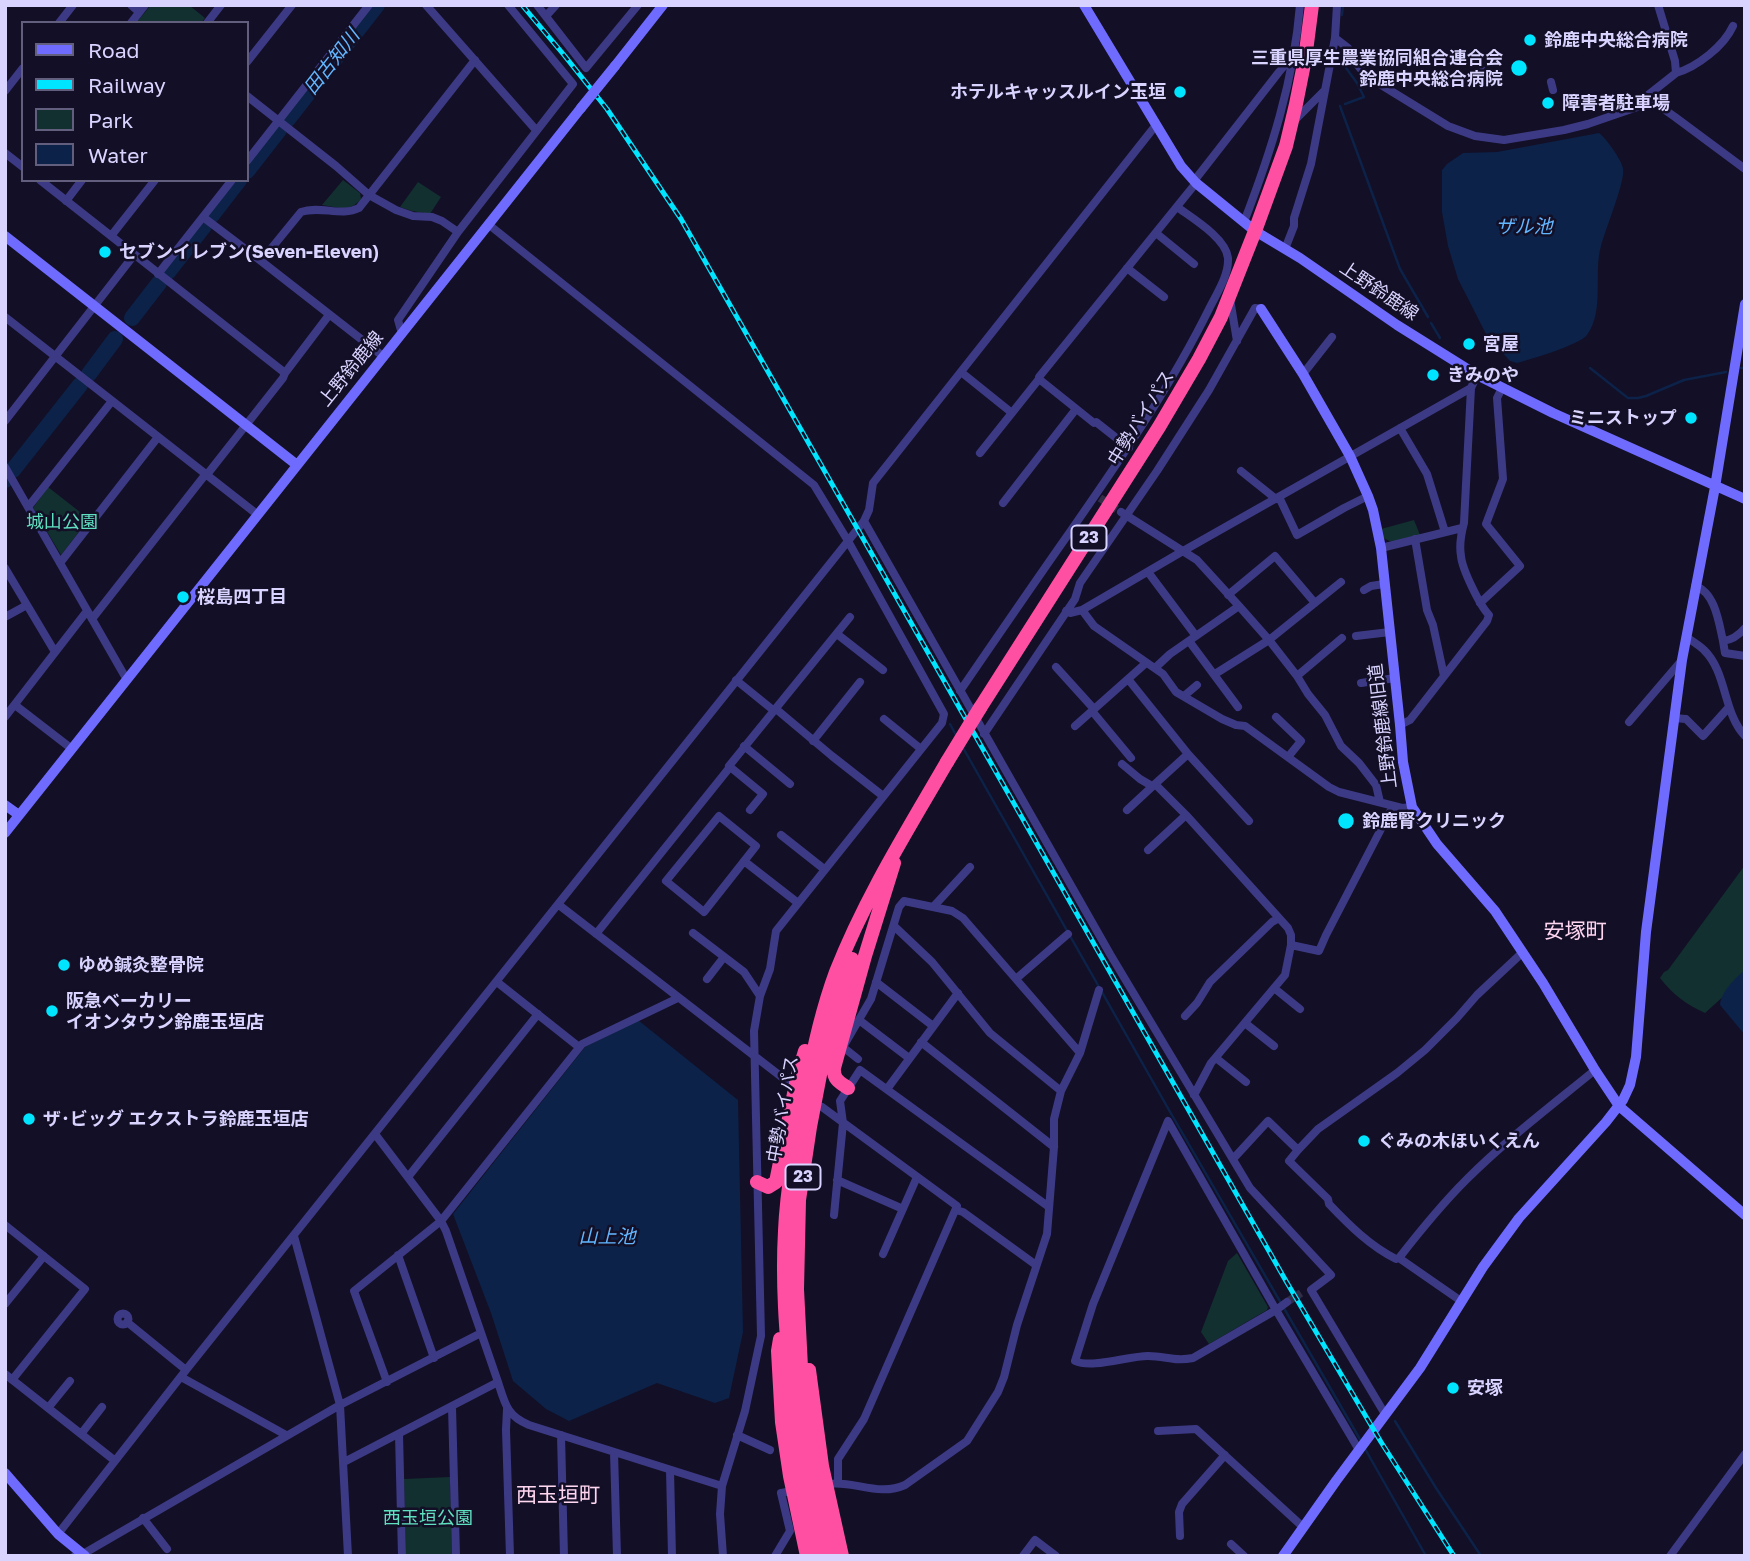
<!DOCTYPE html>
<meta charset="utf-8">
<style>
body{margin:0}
#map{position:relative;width:1750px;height:1561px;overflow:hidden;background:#130f26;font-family:"Golos Text",sans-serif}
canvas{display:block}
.frame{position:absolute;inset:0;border:7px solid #d9d4ff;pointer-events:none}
.legend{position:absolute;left:21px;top:21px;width:228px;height:161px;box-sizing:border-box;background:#130f26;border:2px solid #625e7d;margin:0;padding:9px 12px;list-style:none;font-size:21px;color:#d9d4ff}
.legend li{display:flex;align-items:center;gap:14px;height:35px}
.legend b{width:35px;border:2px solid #625e7d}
</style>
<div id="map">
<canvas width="1750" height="1561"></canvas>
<div class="frame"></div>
<ul class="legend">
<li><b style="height:9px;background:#6f6bff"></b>Road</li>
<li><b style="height:9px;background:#00e5ff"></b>Railway</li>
<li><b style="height:19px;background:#12302f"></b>Park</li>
<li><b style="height:19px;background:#0c2248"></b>Water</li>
</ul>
</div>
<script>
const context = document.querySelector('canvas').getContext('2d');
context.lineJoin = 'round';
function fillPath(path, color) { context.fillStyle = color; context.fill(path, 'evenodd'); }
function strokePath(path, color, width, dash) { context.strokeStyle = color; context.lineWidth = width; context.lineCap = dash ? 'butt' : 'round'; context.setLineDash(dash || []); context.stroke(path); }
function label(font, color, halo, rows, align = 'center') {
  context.font = font + ' "Golos Text","Noto Sans JP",sans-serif'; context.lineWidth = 5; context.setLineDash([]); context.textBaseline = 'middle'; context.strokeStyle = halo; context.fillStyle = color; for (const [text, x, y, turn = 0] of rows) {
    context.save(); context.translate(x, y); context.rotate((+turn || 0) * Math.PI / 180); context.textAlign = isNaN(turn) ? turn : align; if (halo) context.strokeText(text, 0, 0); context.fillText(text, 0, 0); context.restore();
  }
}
fillPath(new Path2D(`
 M151,5H189L205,18L201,23H136Z
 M343,180L360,193L361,199C349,213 339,207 322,205Z
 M418,182L441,197L430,214L412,211L400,207Z
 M48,487L89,519L61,555L33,508Z
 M1414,520L1420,535L1392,542L1383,538L1381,529Z
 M1745,865V977L1705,1013C1687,1005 1672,994 1660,978L1664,972L1668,970Z
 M1237,1253L1268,1307L1267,1310L1209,1344L1201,1332L1228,1261Z
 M450,1477L452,1556H406L404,1479Z`), '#12302f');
fillPath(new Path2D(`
 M1599,133C1606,138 1621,159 1623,168C1626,180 1605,230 1601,246C1593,274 1605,310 1587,335C1579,345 1532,359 1517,363L1510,361L1487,336L1458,279L1448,246L1442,212V170L1447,164L1463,153L1497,152Z
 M1745,970V1035L1720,1005C1721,992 1735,978 1745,970Z
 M638,1020L738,1100L743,1332L729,1398L715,1403L657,1383L569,1421L546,1409L513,1381L491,1313L453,1214L585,1047Z`), '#0c2248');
strokePath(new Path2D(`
 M1342,15L1343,5
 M1341,61L1357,83L1364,97L1345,104
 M1340,106L1400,269L1428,317
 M1431,323L1440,338
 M1590,368L1628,398H1638L1646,396L1684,380L1726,372
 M1741,368H1745
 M950,724L957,737
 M962,746L1169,1110L1361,1441
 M1395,1421L1436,1488L1481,1556
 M1364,1447L1426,1556`), '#0c2248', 2.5);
strokePath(new Path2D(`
 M288,119L377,5
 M247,171L279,130
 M212,215L239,180
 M168,272L204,226
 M132,318L159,283
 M89,374L115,339
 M13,470L80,385
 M5,480L6,479`), '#0c2248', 16);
strokePath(new Path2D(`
 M1100,498L1121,512
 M1287,1302L1301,1293`), '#312d47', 8, [8, 4]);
strokePath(new Path2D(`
 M131,5L139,12
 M426,5L536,130
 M537,5L586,68L638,5
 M1337,5L1335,38L1348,48L1357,64L1363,72L1378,83L1448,126L1475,136L1504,140L1564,130L1588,124L1649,103L1658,105L1675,117L1745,169
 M546,16L556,5
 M59,23L73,5
 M131,23L145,5
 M207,23L221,5
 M247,62L292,5
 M1482,70L1484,76
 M1676,73C1697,67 1724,46 1733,26
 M1551,82L1553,90
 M5,91L23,68
 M247,96L336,166L369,195L396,210L413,216L432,217L442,221L458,232
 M1638,103L1676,73L1675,61L1658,5
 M1295,120L1325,90
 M5,153L23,167
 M247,161L369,5
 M40,180L285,373
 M1194,181L1279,72L1285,65L1291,64
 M66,201L82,180
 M203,217L261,261
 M1244,222C1271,152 1294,80 1300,5
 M488,224L814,485L848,541L944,714L942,723L776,931L770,969L760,996L754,1031L761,1336L745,1411L722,1486L720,1514L723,1556
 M1156,233L1194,264
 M111,236L155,180
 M1285,249L1294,226V218L1311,164L1335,38
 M1127,268L1164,297
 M158,274L232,180
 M1230,299L1237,341
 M5,317L258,515
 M402,334L398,320L458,232L573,84L508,5
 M384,357L261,261L301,212C320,205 341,217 359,208L475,60
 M961,372L1012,413
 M1303,374L1332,337
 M1039,379L1094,423L1096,422L1129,448
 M5,421L134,255
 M1400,428L1427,474L1445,532
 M980,453L1039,379V377L1196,183
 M5,467L127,680
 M1241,471L1276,499
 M1279,497L1297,535L1344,508L1368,496
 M1003,503L1076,409
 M28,507L112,401
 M1121,512L1197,560L1239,606L1170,654L1155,668
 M864,521L1110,954L1250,1188L1331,1275L1311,1290L1385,1414
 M1415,539L1427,610L1433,625L1444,676
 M1381,548L1462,528
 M60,563L158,437
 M5,568L55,652
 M1148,572L1196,636
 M1695,586C1715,592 1719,623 1723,641
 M1364,590L1371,586L1384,584
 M1228,595L1275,556L1315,603
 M1480,603L1520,566L1486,524L1503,479L1497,398L1502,388
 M1239,606L1269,640L1297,676L1308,694L1325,715L1341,746L1359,763L1376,785L1380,802
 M1082,610L1094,626L1163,674L1176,692L1222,719L1236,725L1245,726L1329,787L1339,792L1402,808L1412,807
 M1066,611L1070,613L1082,610L1183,551L1471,388
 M5,617L27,605
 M92,619L205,475L209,472L283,378L285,373L329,315
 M1745,628C1739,635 1733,640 1723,641L1725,653L1745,656
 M837,634L883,670
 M1356,636L1390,632
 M1686,637C1692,641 1699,645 1704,650C1727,672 1723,713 1745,736
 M1189,641L1238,707
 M1056,667L1094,709
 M1215,674L1269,640L1341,582
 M1297,676L1342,638
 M1128,679L1188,754L1249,821
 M736,680L773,710
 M1361,683L1395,678
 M960,691C997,637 1034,583 1072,529C1122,457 1171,386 1210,307C1217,293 1229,275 1228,258C1226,238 1192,218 1177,207
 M1184,696L1197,685
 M15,705L72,749
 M776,709L832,756L883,796
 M1092,711L1131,758
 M5,717L87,611
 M1276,717L1301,741L1288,757
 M1674,718L1686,719L1703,736L1729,707
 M884,719L921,749
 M1629,722L1682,660
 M1400,725L1410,720L1487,621L1489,615C1480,606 1462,569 1461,556C1459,545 1461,534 1464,523L1471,388L1477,375
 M1075,726L1146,663
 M984,734L1075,599L1080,583L1157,471L1209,390L1255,308L1261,309
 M813,741L860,682
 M744,746L790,784
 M1188,754L1155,784L1186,815L1288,928L1291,935V945L1285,975L1211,1063L1194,1095
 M1122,764L1140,779L1152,786
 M750,810L763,794L729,766L850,617
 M1127,810L1155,784
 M719,816L756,846L704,912L666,881Z
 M781,835L824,869
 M1148,850L1186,815
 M744,861L798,903
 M559,905L792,1085
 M934,906L970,867
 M894,926L932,962L990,1033L1061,1091
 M693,933L744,972L760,996
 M596,934L730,767
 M1291,945L1319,951L1326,935L1393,806
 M1017,978L1068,934
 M707,979L724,957
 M497,982L579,1047
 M876,982L933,1026
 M1274,988L1300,1009
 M1185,1016L1197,1003L1210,982L1272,922L1279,918
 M859,1020L909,1058
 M1245,1023L1274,1046
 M921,1042L1054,1147
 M1080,1053L1099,990
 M1216,1058L1246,1082
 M887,1089L958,993
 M822,1107L957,1206L864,1419L838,1459V1483
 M1298,1150L1289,1161L1328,1199L1329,1204C1349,1225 1370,1246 1396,1259L1399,1258
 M1233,1159L1268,1121L1298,1150L1318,1129L1397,1073L1425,1050L1457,1018L1477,995L1523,952
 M408,1177L538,1014
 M837,1180L903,1209
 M956,1210L963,1212L1036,1265
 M834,1215L843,1123L840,1101L860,1070L1049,1207
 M5,1225L85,1289L12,1380
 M294,1236L340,1405L348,1556
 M883,1254L917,1177
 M398,1255L434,1358
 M1461,1301L1399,1258C1420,1231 1442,1204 1466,1180C1506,1140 1551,1106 1595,1070
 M1287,1302L1276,1310L1193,1358C1174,1362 1166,1356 1148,1356C1128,1356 1092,1369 1075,1361L1093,1304L1168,1121L1276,1310L1359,1450
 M5,1304L44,1256
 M117.5 1319a5.5 5.5 0 1 1 11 0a5.5 5.5 0 1 1-11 0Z
 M127,1322L186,1370
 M5,1374L114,1460
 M181,1377L286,1435
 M387,1382L354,1291L441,1221L582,1044L678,998
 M498,1382C505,1404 507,1416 529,1425L722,1486
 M452,1407L456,1556
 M48,1408L70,1381
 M507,1409L506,1430L510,1556
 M1158,1431L1196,1429L1303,1527
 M81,1434L102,1407
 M399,1434L402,1556
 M561,1435L564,1556
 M737,1435L770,1450
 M614,1452L617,1556
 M344,1462L498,1382L446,1231L441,1221L375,1134
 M670,1470L672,1556
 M828,1484C854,1480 878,1497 905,1485L967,1441L998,1392L1004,1377L1017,1325L1047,1234L1054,1147V1119L1061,1091L1080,1053L963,918L952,911L904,901L899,907L871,999L843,1047L858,1059
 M143,1518L167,1549
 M58,1534L186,1370L864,521L869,510L873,483L1156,125
 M1180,1536L1179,1512L1182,1504L1225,1455
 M1231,1544L1244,1556
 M75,1556L83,1554L340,1405L481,1333
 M775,1556L790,1531L781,1493L787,1492
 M1023,1556L1035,1540L1056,1556
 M1670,1556L1745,1454`), '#3d3a85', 8);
strokePath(new Path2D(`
 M1084,5L1181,166L1196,183L1255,231L1300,258L1397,325L1477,375L1553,413L1745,499
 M615,66L663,5
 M5,236L297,465
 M1261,309L1303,374L1350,456L1368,496L1373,510L1381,548L1400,725L1403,762L1412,807L1437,844L1495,911L1543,983L1595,1070L1619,1106L1745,1215
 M5,805L19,815
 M5,833L581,108
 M5,1473L58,1534L85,1556
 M1283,1556L1336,1481L1420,1368L1483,1267L1519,1218L1606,1122L1623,1100L1630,1085L1636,1057L1646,932L1682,660L1715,487L1745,304`), '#6f6bff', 10);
strokePath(new Path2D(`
 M980,708L1159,427L1199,359L1221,317L1255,231L1286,146L1296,104L1305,59L1312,5
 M848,1088C839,1082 833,1079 834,1068L865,956L894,863
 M757,1182L768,1187L776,1182L798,1074L805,1051
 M780,1339L778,1351L782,1422L790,1476L807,1556
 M809,1370L822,1466L842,1556
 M820,1556C802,1501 795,1441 791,1384C786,1333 782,1282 785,1231C787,1184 797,1136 806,1090C813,1050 822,1010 836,972C865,898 907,831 947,762
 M831,1556L815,1491L803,1406L797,1289L799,1200L810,1127L825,1049L852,959`), '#ff4fa3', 14);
const rail = new Path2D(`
 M522,5L564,55L607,109L681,219L1286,1281L1381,1442L1454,1556`);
strokePath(rail, '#00e5ff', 5);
strokePath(rail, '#130f26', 2.5, [8]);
strokePath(new Path2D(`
 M581,108L615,66`), '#6f6bff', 10);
strokePath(new Path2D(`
 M947,762L980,708`), '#ff4fa3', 14);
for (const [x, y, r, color] of [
 [1530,40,7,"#00e5ff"],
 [1519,68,9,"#00e5ff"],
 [1180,92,7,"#00e5ff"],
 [1548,103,7,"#00e5ff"],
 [105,252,7,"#00e5ff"],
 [1469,344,7,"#00e5ff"],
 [1433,375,7,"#00e5ff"],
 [1691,418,7,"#00e5ff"],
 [183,597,7,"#00e5ff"],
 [1346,821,9,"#00e5ff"],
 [64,965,7,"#00e5ff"],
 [52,1011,7,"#00e5ff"],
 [29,1119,7,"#00e5ff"],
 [1364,1141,7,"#00e5ff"],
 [1453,1388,7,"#00e5ff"]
]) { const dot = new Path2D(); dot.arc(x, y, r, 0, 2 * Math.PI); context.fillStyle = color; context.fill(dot); strokePath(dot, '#130f26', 2.5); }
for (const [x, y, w] of [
 [1089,538,35],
 [803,1177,35]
]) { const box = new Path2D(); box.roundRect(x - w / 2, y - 12.5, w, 25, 5); context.fillStyle = '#130f26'; context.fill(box); strokePath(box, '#d9d4ff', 2); }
label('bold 16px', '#d9d4ff', null, [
 ["23",1089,538],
 ["23",803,1177]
]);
label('bold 18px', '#d9d4ff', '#130f26', [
 ["鈴鹿中央総合病院",1544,40],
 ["三重県厚生農業協同組合連合会",1503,58,"right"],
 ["鈴鹿中央総合病院",1503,79,"right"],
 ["ホテルキャッスルイン玉垣",1166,92,"right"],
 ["障害者駐車場",1562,103],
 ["セブンイレブン(Seven-Eleven)",119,252],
 ["宮屋",1483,344],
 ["きみのや",1447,375],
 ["ミニストップ",1677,418,"right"],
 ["桜島四丁目",197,597],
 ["鈴鹿腎クリニック",1362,821],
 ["ゆめ鍼灸整骨院",78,965],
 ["阪急ベーカリー",66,1001],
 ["イオンタウン鈴鹿玉垣店",66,1022],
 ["ザ･ビッグ エクストラ鈴鹿玉垣店",43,1119],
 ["ぐみの木ほいくえん",1378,1141],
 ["安塚",1467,1388]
], 'left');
label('18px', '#d9d4ff', '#130f26', [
 ["上野鈴鹿線",1379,291,34],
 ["上野鈴鹿線",351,369,-51],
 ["中勢バイパス",1141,418,-58],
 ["上野鈴鹿線旧道",1383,726,-97],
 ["中勢バイパス",783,1109,-80]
]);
label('18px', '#5fe0c0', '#130f26', [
 ["城山公園",62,522],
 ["西玉垣公園",428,1518]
]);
label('italic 19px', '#62b6ff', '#130f26', [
 ["田古知川",332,62,-52],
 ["ザル池",1524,227],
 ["山上池",607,1237]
]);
label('21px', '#ffd6f0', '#130f26', [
 ["安塚町",1575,931],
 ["西玉垣町",558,1495]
]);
</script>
